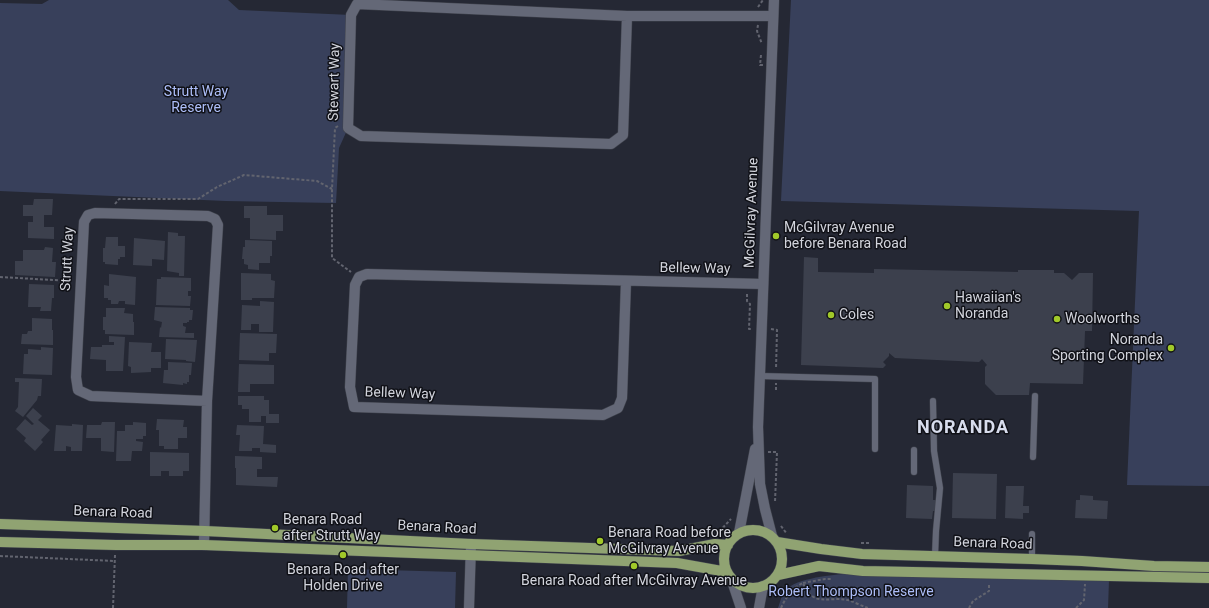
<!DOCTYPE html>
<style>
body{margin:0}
canvas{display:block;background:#252834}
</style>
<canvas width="1209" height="608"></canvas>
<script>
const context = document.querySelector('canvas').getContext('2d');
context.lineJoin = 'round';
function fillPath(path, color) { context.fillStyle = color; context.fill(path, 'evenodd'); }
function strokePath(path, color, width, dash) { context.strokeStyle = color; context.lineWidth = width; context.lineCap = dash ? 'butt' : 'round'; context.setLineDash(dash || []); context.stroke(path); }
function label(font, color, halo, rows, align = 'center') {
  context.font = font + ' Roboto,sans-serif'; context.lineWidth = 3; context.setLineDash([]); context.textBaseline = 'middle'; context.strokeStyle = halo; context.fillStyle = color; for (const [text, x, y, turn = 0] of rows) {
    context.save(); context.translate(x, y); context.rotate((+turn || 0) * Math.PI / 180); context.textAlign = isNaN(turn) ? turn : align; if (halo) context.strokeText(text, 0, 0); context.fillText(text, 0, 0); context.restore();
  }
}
fillPath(new Path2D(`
 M49,0H228L239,10L351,15L348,128L339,148L336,203L226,201L0,191V3L42,4Z
 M791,0H1209V486L1127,485L1139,211L781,201Z
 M348,569L456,572L455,608H347Z
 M844,574L1109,580L1108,608H778C780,603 781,597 783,593C791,579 830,575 844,574Z`), '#38405b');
fillPath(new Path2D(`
 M34,199H53L52,215H44V227H54V239L28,238V222H33V216H23V205H33Z
 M244,206H267V215H283V231H276V240L250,239V218H244Z
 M168,232L178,233V236H185L184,276H179V273L167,271Z
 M106,237H118V246H125V257H120V259H118V265L105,264V262H103V248H105Z
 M134,238L165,241L164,260L152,259V266L133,265Z
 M245,240L272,241V256H270V263H259V270L248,269V265L244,264V259H242L243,247H245Z
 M45,247L53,248L52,262H56L55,277L15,275V261H23V250H44Z
 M804,257L818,258V272L874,273V269L1018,272V270H1054V273H1064L1072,280L1079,273H1093L1092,331H1085L1083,384L1030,383L1029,395H996L985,384V367L987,365L982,359L979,362L895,358L889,353V356L883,362L886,365L883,368L801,365Z
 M241,273L271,274V280L275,281L274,298H252V300H241Z
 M109,274L136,277L135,305L125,304V301H119L118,304H111V300H108V298H104V285L109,286Z
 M161,277L191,278V291H188V296H191L190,306L156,305L157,279H161Z
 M29,284L54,285V298H52L51,311H40L41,307H28Z
 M260,301L274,302L273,332H259V324H251V330H241L242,305L260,306Z
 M155,307L190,308V310H193L192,320H189V322H187V323H183V326L186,327L185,333H194V338L159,337L160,327L161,328L162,322L154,320Z
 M106,308H125L124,313L133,314V322H134V335L105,334V330H103V317H106Z
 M32,318L52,319V330H53V345L21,344L22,334H27L28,331H32Z
 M240,333L277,334L276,353H269V361L239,360Z
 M109,336L125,337L123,371H106V360L90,359L91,347H102V345H114V342H109Z
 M166,339L197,340L195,362L186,361V360L165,359Z
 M129,342L152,343L151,352H161V368H151V372L131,373V367L128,366Z
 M41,347L53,348L52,375L23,374L24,354H28V349L41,350Z
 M168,362L192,363L191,375H189V382H187V384L183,383V385L163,383L164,370H168Z
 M239,364L274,365V384H250V392H238Z
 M15,378L42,379L41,396H38L37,400L23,417L15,411L18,407L19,382H15Z
 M238,396H264V400H269V414H279V423H266V416H261V422H249V409H242V405H238Z
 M33,408L42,416L38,420L50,430L41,440L43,442L35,451L24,441L26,438L16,429L25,419L32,425L34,424L26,416Z
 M157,419L184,420L183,427H187V438H178V449H164V446H159V430H156Z
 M102,422H115L114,452L101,451V438H86L87,425H101Z
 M133,422L146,423V436H143V439H136V441L143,442L142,451H132L131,461H116L117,431H125V425H133Z
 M72,424L83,425L82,451H71V447L66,446V451H54L56,425L72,426Z
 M237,425L264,426L263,444L276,445V453L260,452V448H252V451H239L240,435H236Z
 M150,452L189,453V471H183V476H169V471H161V476H150Z
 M235,456L262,457V469H257V477H278L277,487L236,485V468H235Z
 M953,473L997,474L996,519L952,518Z
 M907,485L933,486V500H938V511H933L932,519L906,518Z
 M1006,486H1024L1023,506H1029V513H1023V519L1005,518Z
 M1080,495L1093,496V500L1108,501L1107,519L1075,518L1076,500H1080Z`), '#3c404d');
const service = new Path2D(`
 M760,376L875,379V449
 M933,401L934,451L940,488L936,531L935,556
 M1033,457L1035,396
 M914,472V450
 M1032,559V534`);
const minor = new Path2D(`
 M627,16L623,135L611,144L361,136L348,128L351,15L357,4L627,16H773
 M626,281L622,398L618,408L603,415L354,407L350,387L355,285L359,277L367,274L763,284
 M204,545L207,401L218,225L215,219L208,216L95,213L88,215L84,222L76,377L78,390L91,396L207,401
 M469,608L471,544`);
const secondary = new Path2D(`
 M739,533L755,449
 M772,536L765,509L760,484L758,427L774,0
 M731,578L741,608
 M759,608L763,586`);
const primary = new Path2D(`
 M0,524L205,531L471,544L679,551L715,544L728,545
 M724 559a29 29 0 1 1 58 0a29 29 0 1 1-58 0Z
 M0,542L116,545H204L677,563L727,572
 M777,542L821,549L862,554L1032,559L1082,561L1154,566L1209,567
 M778,575L819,566L863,571L1209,578`);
strokePath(service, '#41444e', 7);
strokePath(minor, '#41444e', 11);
strokePath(secondary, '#41444e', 11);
strokePath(primary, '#41444e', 11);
strokePath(new Path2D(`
 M758,7L763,0
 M758,25L757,31L762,44
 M761,55L760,65H763
 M338,126L335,128L332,189V258L351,272
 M115,204L119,199H198L217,187L244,175L317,181L332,189
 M0,277L71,281
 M747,294V301L750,304L749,329H752
 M771,329L777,330L776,369
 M776,390V383
 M768,452H777L775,502
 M781,526L787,534
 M716,535L731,519
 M861,543H871
 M0,556L115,561
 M803,583L825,579H832
 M113,608L115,555
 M781,608C786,597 792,588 803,583C814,608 827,596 848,600C854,602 862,606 868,608
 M969,608L973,601L989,591V584
 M1076,608L1084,600L1085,584`), '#62646f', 2, [3, 2]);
strokePath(service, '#646877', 6);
strokePath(minor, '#646877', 10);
strokePath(secondary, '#646877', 10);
strokePath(primary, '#90a372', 10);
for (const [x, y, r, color] of [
 [776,236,4,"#a1c929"],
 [947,306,4,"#a1c929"],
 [831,315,4,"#a1c929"],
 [1057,319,4,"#a1c929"],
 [1171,348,4,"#a1c929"],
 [275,528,4,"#a1c929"],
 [600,541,4,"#a1c929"],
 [343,555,4,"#a1c929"],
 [634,566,4,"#a1c929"]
]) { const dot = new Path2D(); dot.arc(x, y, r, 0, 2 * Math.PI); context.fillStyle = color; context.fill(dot); strokePath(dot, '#101117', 1.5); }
label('14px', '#d2d4dc', '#101117', [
 ["Stewart Way",335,82,-89],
 ["McGilvray Avenue",752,213,-88],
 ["Strutt Way",68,259,-87],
 ["Bellew Way",695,269,1],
 ["Bellew Way",400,394,2],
 ["Benara Road",113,513,2],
 ["Benara Road",437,528,3],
 ["Benara Road",993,544,2]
]);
label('14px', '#adbef8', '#101117', [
 ["Strutt Way",196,92],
 ["Reserve",196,108],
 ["Robert Thompson Reserve",851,592]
]);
label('14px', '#d2d4dc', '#101117', [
 ["McGilvray Avenue",784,228],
 ["before Benara Road",784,244],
 ["Hawaiian's",955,298],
 ["Noranda",955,314],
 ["Coles",839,315],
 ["Woolworths",1065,319],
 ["Noranda",1163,340,"right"],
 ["Sporting Complex",1163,356,"right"],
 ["Benara Road",283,520],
 ["after Strutt Way",283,536],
 ["Benara Road before",608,533],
 ["McGilvray Avenue",608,549],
 ["Benara Road after",343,570,"center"],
 ["Holden Drive",343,586,"center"],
 ["Benara Road after McGilvray Avenue",634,581,"center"]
], 'left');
context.letterSpacing = '1px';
label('bold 18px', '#d8dded', '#101117', [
 ["NORANDA",963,428]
]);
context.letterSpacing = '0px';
</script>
